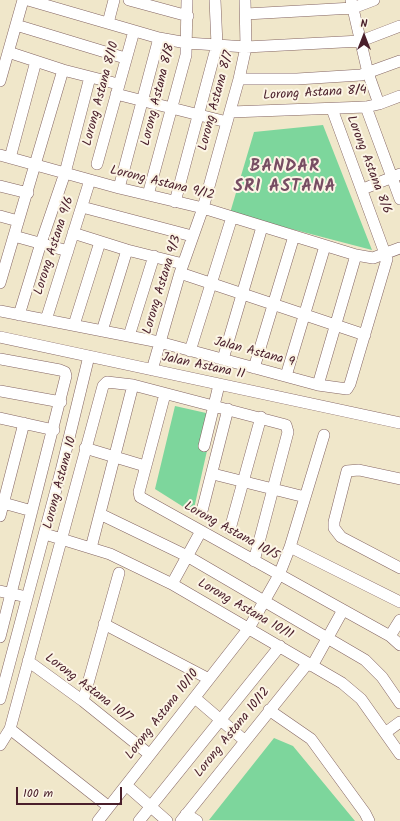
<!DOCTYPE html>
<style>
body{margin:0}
#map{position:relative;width:400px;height:821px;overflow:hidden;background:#f0e7ca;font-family:Kalam,sans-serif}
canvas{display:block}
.north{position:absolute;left:344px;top:16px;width:40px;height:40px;-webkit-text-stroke:3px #fcf5e5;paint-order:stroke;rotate:0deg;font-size:11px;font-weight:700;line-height:16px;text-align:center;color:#4a1f2b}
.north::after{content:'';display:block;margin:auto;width:14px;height:18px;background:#4a1f2b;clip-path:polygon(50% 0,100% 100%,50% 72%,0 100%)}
.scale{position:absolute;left:16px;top:787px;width:106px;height:18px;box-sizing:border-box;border:2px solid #4a1f2b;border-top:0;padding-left:5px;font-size:12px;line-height:14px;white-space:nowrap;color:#4a1f2b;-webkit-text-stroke:3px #fcf5e5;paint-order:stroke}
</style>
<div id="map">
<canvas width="400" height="821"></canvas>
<div class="north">N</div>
<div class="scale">100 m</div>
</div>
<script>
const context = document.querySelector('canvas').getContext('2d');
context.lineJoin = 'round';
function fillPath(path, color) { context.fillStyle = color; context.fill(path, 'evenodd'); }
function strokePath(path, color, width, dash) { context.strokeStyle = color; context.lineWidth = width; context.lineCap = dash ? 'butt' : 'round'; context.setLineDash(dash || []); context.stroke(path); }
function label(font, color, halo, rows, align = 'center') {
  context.font = font + ' Kalam,sans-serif'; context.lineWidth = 4; context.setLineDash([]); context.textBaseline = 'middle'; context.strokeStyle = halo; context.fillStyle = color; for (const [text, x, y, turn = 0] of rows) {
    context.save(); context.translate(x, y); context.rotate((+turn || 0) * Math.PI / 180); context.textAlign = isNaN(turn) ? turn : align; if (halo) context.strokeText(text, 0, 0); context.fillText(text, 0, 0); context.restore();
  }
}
fillPath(new Path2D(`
 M323,125L372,250L230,213L254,132Z
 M175,406L215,415L193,513L155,489Z
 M274,738L293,746L355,821L209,820Z`), '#7dd69c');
const minor = new Path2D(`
 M28,0L159,38L187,43L217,45L246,47L361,41L400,26
 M129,0L188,16
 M351,0L368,73L379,104
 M246,14L353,8L374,0
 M108,23L114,0
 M16,25L125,58
 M8,52L63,70L118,84
 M239,79H297L361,75L400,61
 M0,81L23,0
 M116,94L227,122
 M366,107L400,199
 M231,112L366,107L379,104L400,96
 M0,155L119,188L203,208L356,255L373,258L400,248
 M10,158L36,61
 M97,164L134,31
 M0,186L28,193
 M119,188L159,38
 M363,189L400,174
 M148,195L186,55L187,0
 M175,202L217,45L215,0
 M82,207L192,236
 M0,216L18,221
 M73,233L127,250L183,264
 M14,236L68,251
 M180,273L365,335
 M0,283L63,70
 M0,311L159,342L318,385L347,389L350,384L387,259L332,109
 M19,315L41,243L65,173L90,77
 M46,320L90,180
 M74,325L100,242
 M102,331L127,250
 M129,336L154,256
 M0,337L400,423
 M190,351L232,217
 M0,359L60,370L65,372L66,376L0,637
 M223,359L262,227
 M254,368L294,236
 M152,370L180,273L203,208L239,79L246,47L245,0
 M286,376L325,246
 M318,385L356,255
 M0,391L61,402
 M165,394L139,492L140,497L390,636L400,645
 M0,418L54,430
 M324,435L290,547L400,602
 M204,446L219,385
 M85,448L145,466
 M213,474L305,497
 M400,479L359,470L347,471L334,522V528L341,537L400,568
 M0,502L32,511
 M202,511L228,409
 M100,514L187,556L365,660L382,677L400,703
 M0,516L24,423
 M230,529L261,417
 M45,534L110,554L172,584L342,683L361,699L400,754
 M91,548L133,385
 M172,584L201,531
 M0,591L27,597
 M104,624L209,679
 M390,636L400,620
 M28,661L83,701L149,754
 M312,666L343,610
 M195,698L244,740
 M0,699L61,471L89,356
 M83,701L119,573
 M269,710L311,739L365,813L369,821
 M10,729L109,807
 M385,733L400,722
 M0,745L10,729L103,386L107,382L133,385L286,425L288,432L254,561
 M126,785L167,821
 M186,814L197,821
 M98,821L249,628L279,575L290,547
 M139,821L280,646
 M181,821L308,663`);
strokePath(minor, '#846563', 12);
strokePath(minor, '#fff', 11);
label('13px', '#4a1f2b', '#fcf5e5', [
 ["Lorong Astana 8/10",102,94,-75],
 ["Lorong Astana 8/4",315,94,-3],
 ["Lorong Astana 8/8",159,95,-76],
 ["Lorong Astana 8/7",217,101,-75],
 ["Lorong Astana 8/6",368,165,69],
 ["Lorong Astana 9/12",162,184,14],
 ["Lorong Astana 9/6",55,246,-72],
 ["Lorong Astana 9/3",163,285,-73],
 ["Jalan Astana 9",254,353,15],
 ["Jalan Astana 11",203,367,12],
 ["Lorong Astana 10",61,483,-75],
 ["Lorong Astana 10/5",231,532,29],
 ["Lorong Astana 10/11",245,610,30],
 ["Lorong Astana 10/7",88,689,37],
 ["Lorong Astana 10/10",163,715,-52],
 ["Lorong Astana 10/12",233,733,-51]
]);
context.letterSpacing = '1px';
label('bold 17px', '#774d63', '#fcf5e5', [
 ["BANDAR",285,168],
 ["SRI ASTANA",285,188]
]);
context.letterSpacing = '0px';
</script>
